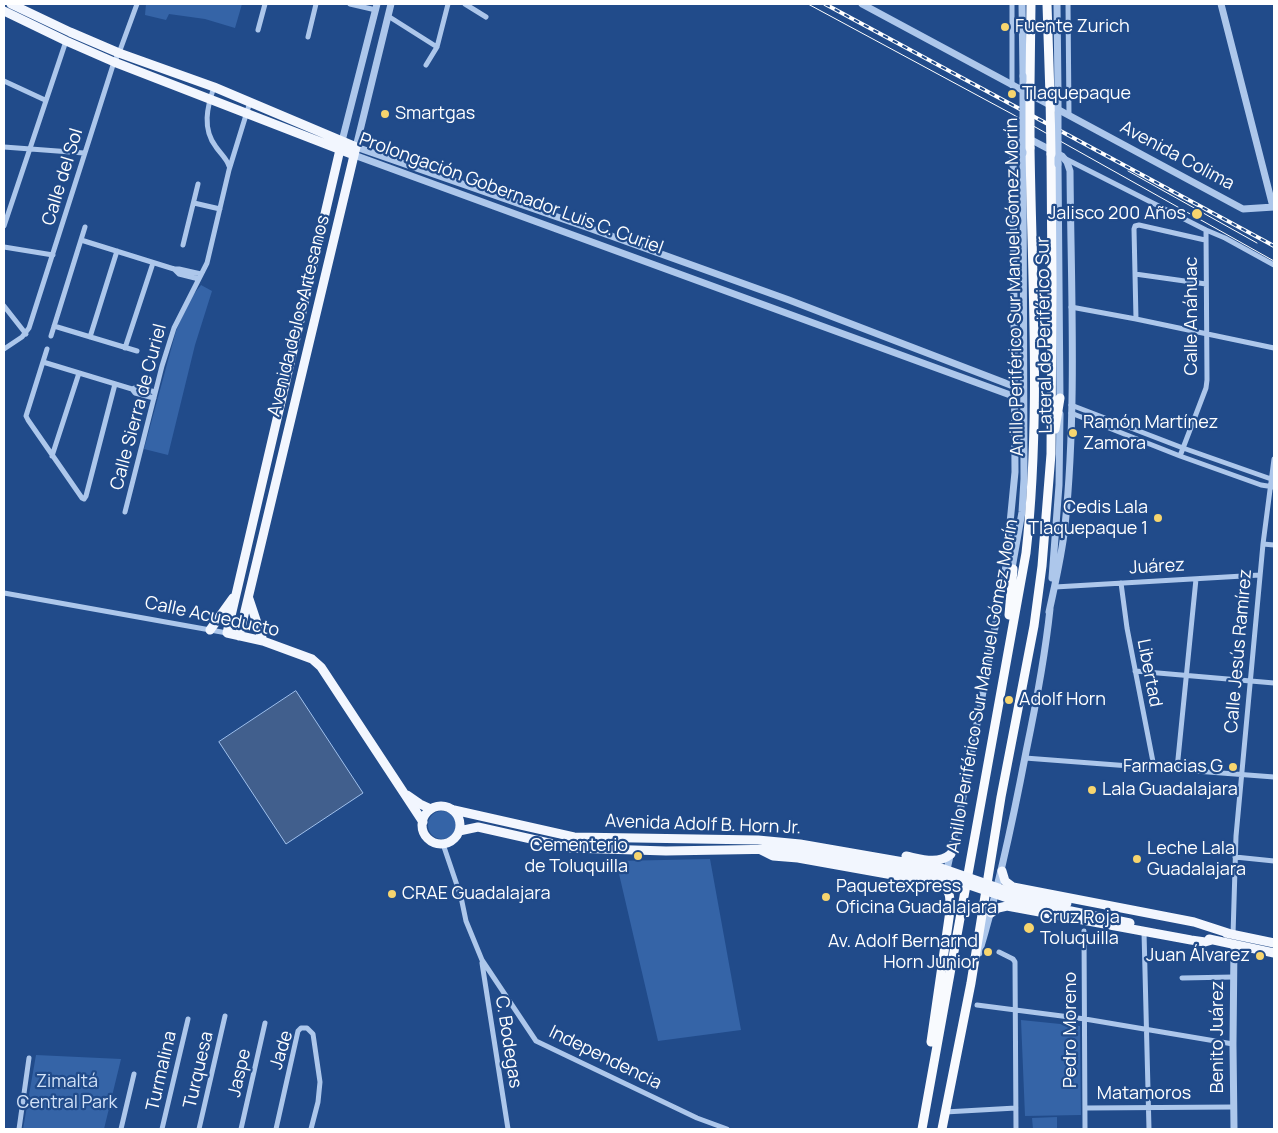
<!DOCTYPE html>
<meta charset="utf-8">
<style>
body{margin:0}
#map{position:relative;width:1278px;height:1133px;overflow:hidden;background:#214b8a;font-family:Manrope,sans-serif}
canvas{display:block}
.frame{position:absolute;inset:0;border:5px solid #fff;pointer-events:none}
</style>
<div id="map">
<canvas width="1278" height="1133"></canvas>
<div class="frame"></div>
</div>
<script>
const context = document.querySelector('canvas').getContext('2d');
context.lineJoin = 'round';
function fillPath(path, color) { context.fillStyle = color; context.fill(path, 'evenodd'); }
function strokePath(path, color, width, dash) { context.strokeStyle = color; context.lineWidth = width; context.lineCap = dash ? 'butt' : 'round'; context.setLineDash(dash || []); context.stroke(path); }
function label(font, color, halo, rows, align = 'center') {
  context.font = font + ' Manrope,sans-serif'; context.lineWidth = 4.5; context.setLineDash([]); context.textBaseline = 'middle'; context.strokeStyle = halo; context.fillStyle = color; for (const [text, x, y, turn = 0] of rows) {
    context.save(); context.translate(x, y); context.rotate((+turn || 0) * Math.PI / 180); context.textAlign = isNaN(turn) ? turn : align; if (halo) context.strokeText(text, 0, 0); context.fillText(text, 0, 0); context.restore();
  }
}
fillPath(new Path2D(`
 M146,4H242L235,28L205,19L169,14L166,20L145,15Z
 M201,285L212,291L195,345L168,455L144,449L176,331L189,300Z
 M428 825a14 14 0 1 1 28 0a14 14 0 1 1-28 0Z
 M710,859L741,1030L658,1041L616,861Z
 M1021,1020L1080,1026L1081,1115L1025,1116Z
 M36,1055L121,1059L104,1129H23Z
 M1057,1117V1129H1033L1032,1118Z`), '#3564a7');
const water = new Path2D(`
 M296,691L363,793L286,844L219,742Z`);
fillPath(water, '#415f8d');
strokePath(water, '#a1c1ec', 1);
strokePath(new Path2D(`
 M350,4L376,10
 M465,4L486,17
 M1012,4V86
 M1068,4L1069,116
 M388,16L437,47
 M258,30L265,4
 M308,37L316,4
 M426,65L437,47L448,4
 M4,81L45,100
 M214,87C207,107 202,129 216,147C220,153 227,159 229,166
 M4,147L84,153
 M1064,158L1206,230L1225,238L1274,265
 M194,203L220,209
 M4,226L66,41
 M81,240L174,269H179L201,274
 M183,245L198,184
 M4,247L53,255
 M174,269L179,274L199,279
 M1135,274L1206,284
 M4,306L26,334
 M1071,307L1136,319L1274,348
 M1136,319L1134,229L1135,226L1139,225L1205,240
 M54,326L137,351
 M51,336L85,227
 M90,337L117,251
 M125,348L153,263
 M4,349L22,337L29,328L114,62L119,53L137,4
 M47,349L26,416L28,420L82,498L84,499L86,496L115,384
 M43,362L132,389L135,393L154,398
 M132,389L137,387L155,392
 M1071,405L1183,448L1274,480
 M1071,413L1180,456L1261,485L1274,487
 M52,456L79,373
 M1180,456L1206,388L1207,380L1206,230
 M125,512L162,366L174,328L207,263L229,170L250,102
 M1263,544L1274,545
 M1121,583L1127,628L1154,767
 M1055,587L1260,575
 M4,593L227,633
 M1135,671L1274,683
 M1025,758L1274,777
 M1177,769L1196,579
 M443,844L461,897L466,921L482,960L536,1041L697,1118L727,1129
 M1235,857L1274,861
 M1084,931L1085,1129
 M1144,932L1149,1129
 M1233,935L1236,836L1263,544L1274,459
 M999,952L1013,959L1015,962L1016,1129
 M482,963L508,1129
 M1182,978L1233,977
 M977,1005L1085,1019L1233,1044
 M1085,1108L1233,1107
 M945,1112L1016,1108
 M19,1129L29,1058
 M121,1129L134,1074
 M162,1129L188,1019
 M199,1129L225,1016
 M241,1129L265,1023
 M276,1129L298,1031L301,1028H307L313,1034L320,1082L318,1102L311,1129`), '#adc7eb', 5);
strokePath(new Path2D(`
 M391,4L356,147L589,228L789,300L1013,386
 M862,4L1243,209L1274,207
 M1022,4L1023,76
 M1057,4L1058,92
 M1221,4L1273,207
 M342,141L377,4
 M354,155L1013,396
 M1058,164L1060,401
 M1011,574L1022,512L1024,479L1023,153
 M1052,578L1059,485L1060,414
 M946,874L965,788L1005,574L1015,472L1013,149L1016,142L1024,136L1062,156L1067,162L1070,171C1071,289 1077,409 1065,526C1062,555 1055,584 1049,612
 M979,953C999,887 1013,820 1026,752C1036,704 1045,657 1050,609
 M1234,1129L1233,1044L1234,944`), '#adc7eb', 7);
strokePath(new Path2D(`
 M11,4L70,32L119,53L214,87L356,147L239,636
 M4,11L66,41L114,62L354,155
 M342,141L227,633L263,641L312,659L321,667L423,822
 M249,599L263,641
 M210,630L233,598
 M407,795L420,804L431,809
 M422 825a19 19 0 1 1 38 0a19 19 0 1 1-38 0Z
 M454,810L574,837L758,840L800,844L915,864
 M459,831L478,827L571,848L666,851L781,849L914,871
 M761,850L773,856L798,858L943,884
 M906,856C921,859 938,865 951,854
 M1002,871L1005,881L1013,887L1194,922L1231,934
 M1066,910L1130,923
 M991,913L998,908L1007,906L1191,940L1205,942L1212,940
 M1226,933L1274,943
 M1209,939L1274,953`), '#f2f6fe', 9);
strokePath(new Path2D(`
 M1047,4L1050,96
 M1030,85L1031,4
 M1055,429L1060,398
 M1009,615L1013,569
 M931,1042L950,911C950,900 951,892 943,884
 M922,1129L1026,553C1041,418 1032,283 1030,148
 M942,1129L971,983L1001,797L1034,626L1042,566L1051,454L1052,284L1051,154`), '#f8fafe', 9);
strokePath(new Path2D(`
 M808,4L1012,114L1274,261
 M1128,171L1257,243`), '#fff', 1);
const rail = new Path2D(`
 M825,4L1274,246`);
strokePath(rail, '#fff', 4);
strokePath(rail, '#214b8a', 2, [5.5]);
strokePath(new Path2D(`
 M1023,76V153
 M1058,164V92`), '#adc7eb', 7);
strokePath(new Path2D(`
 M915,864L941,868L1007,891L1067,903
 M914,871L940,875L1016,901L1066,910`), '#f2f6fe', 9);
strokePath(new Path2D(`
 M1030,85V148
 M1050,96L1051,154`), '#f8fafe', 9);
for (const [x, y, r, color] of [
 [1005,27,5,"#f7d56e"],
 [1012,94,5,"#f7d56e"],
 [385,114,5,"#f7d56e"],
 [1197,214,6,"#f7d56e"],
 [1073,433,5,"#f7d56e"],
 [1158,518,5,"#f7d56e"],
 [1009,700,5,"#f7d56e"],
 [1233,767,5,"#f7d56e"],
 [1092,790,5,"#f7d56e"],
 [638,856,5,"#f7d56e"],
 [1137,859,5,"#f7d56e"],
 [392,894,5,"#f7d56e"],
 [826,897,5,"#f7d56e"],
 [1029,928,6,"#f7d56e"],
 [988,952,5,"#f7d56e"],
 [1260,956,5,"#f7d56e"]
]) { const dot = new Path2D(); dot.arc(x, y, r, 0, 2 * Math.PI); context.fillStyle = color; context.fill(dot); strokePath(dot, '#214b8a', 2); }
label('18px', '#fff', '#214b8a', [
 ["Fuente Zurich",1015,27],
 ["Tlaquepaque",1022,94],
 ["Smartgas",395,114],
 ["Jalisco 200 Años",1186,214,"right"],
 ["Ramón Martínez",1083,423],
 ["Zamora",1083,444],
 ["Cedis Lala",1148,508,"right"],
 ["Tlaquepaque 1",1148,529,"right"],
 ["Adolf Horn",1019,700],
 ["Farmacias G",1223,767,"right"],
 ["Lala Guadalajara",1102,790],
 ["Cementerio",628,846,"right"],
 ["de Toluquilla",628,867,"right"],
 ["Leche Lala",1147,849],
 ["Guadalajara",1147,870],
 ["Paquetexpress",836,887],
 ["Oficina Guadalajara",836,908],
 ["CRAE Guadalajara",402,894],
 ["Cruz Roja",1040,918],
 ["Toluquilla",1040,939],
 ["Av. Adolf Bernarnd",978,942,"right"],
 ["Horn Junior",978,963,"right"],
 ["Juan Álvarez",1250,956,"right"]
], 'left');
label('18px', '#fff', '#214b8a', [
 ["Avenida Colima",1177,156,28],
 ["Calle del Sol",63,177,-73],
 ["Prolongación Gobernador Luis C. Curiel",511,194,20],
 ["Anillo Periférico Sur Manuel Gómez Morín",1015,287,-91],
 ["Avenida de los Artesanos",299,316,-76],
 ["Calle Anáhuac",1192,316,-90],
 ["Lateral de Periférico Sur",1045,335,-91],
 ["Calle Sierra de Curiel",139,407,-75],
 ["Juárez",1157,567,-3],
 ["Calle Acueducto",212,617,12],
 ["Calle Jesús Ramírez",1239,651,-85],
 ["Libertad",1149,673,79],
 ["Anillo Periférico Sur Manuel Gómez Morín",983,686,-80],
 ["Avenida Adolf B. Horn Jr.",703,825,2],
 ["Pedro Moreno",1071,1030,-90],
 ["Benito Juárez",1218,1037,-90],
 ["C. Bodegas",508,1042,81],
 ["Jade",282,1050,-73],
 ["Independencia",605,1058,26],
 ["Turquesa",199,1070,-77],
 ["Turmalina",162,1071,-77],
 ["Jaspe",240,1073,-77],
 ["Matamoros",1144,1094]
]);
label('18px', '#d2e2f8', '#214b8a', [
 ["Zimaltá",67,1082],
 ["Central Park",67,1103]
]);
</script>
